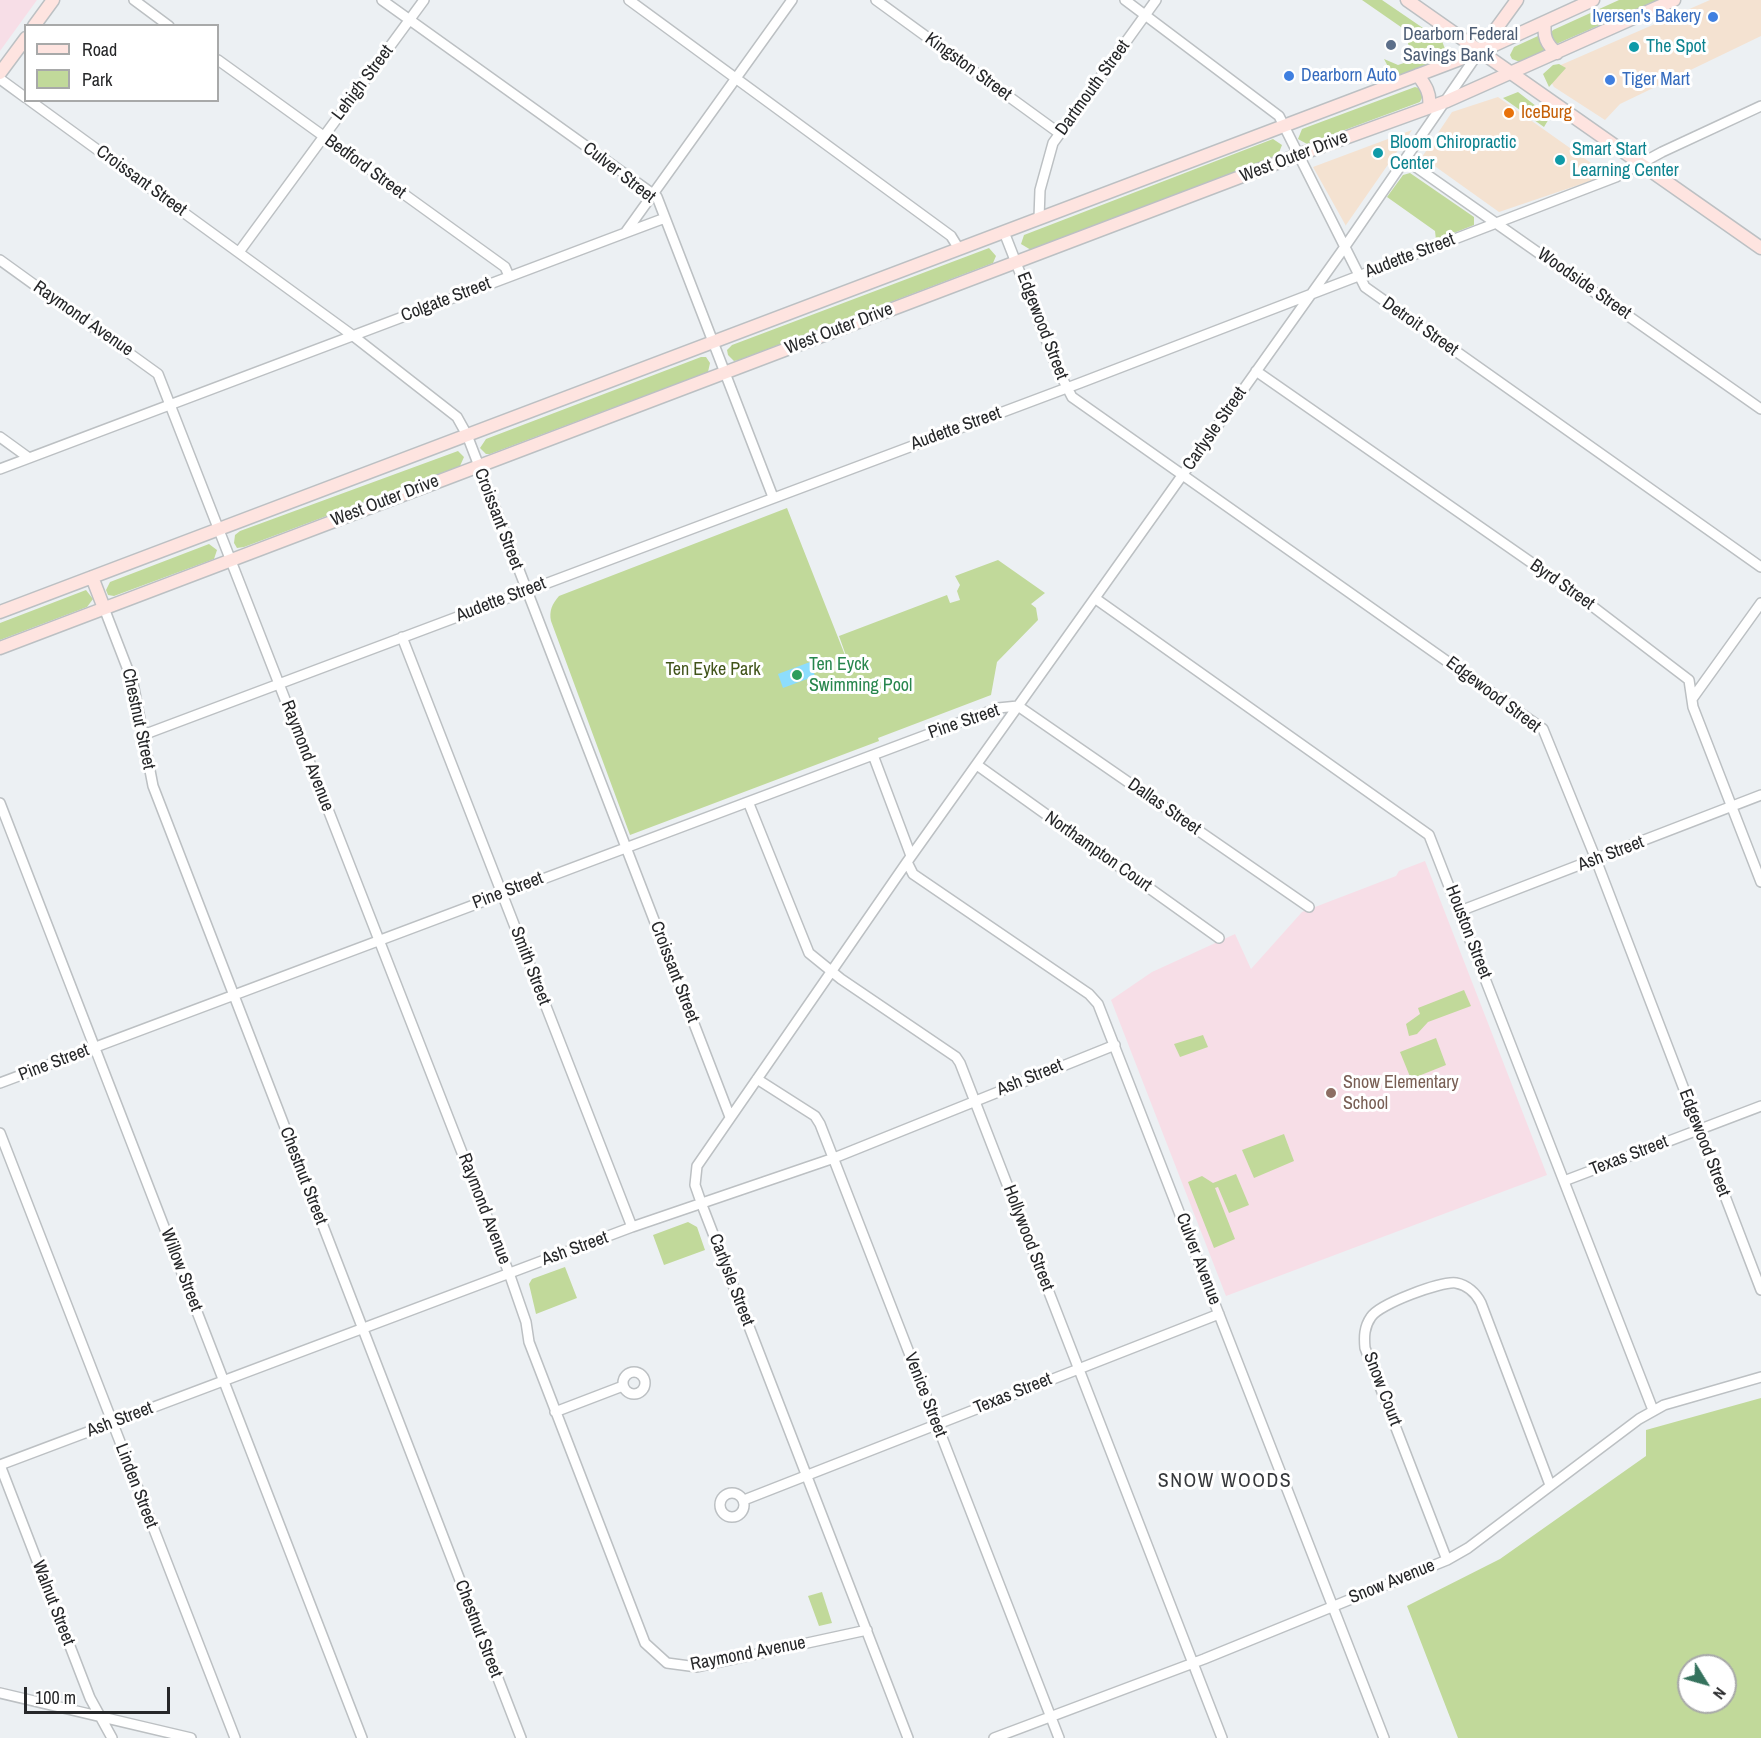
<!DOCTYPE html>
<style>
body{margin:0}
#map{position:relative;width:1761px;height:1738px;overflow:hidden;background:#ecf0f3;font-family:"Archivo Narrow",sans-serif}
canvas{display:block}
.legend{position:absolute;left:24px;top:24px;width:195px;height:78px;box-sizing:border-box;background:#fff;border:2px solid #a8a9a9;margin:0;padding:8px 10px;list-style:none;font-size:18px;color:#262729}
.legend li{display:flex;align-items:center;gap:12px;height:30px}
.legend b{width:30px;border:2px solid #a8a9a9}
.north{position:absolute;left:1677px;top:1654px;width:60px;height:60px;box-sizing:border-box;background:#fff;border:2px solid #a8a9a9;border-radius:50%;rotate:127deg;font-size:16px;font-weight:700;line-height:24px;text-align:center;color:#262729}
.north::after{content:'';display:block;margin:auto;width:21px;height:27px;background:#35725d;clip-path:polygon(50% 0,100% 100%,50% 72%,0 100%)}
.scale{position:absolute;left:24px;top:1687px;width:146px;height:27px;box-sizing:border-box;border:3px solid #262729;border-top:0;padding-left:8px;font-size:18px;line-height:21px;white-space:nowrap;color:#262729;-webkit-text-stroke:4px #fff;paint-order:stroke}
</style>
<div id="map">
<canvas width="1761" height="1738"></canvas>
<ul class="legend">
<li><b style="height:8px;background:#fee4e0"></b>Road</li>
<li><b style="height:16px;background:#c1d99a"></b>Park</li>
</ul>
<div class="north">N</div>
<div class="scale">100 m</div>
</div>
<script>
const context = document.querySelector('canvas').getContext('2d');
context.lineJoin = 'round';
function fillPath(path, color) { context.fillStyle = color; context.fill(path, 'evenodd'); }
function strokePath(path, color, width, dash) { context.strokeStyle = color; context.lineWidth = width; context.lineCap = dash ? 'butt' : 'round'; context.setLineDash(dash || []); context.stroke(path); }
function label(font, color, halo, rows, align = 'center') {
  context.font = font + ' "Archivo Narrow",sans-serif'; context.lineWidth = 6; context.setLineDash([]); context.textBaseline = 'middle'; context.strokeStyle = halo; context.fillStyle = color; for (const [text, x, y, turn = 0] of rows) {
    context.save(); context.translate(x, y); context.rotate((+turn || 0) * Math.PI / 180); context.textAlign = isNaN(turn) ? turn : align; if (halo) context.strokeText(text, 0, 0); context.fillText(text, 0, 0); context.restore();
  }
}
fillPath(new Path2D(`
 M1710,0H1761V36L1620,104L1605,120L1554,87L1548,77L1547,71Z
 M1498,97L1608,175L1499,212L1422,157L1452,112Z
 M1412,130L1346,225V226L1313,167Z`), '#f4e2d1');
fillPath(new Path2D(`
 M0,0H37L0,51Z
 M1425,861L1547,1175L1226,1296L1111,1000L1152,972L1235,934L1251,969L1302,912L1396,876L1399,871Z`), '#f7dee7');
fillPath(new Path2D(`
 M1362,0H1382L1442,41L1445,49L1441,58L1394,78L1384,59L1398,65L1404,63L1410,50L1407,40L1411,34Z
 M1619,0H1657L1554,45L1550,34L1553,30Z
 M1538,36L1545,51L1520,62L1512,59L1510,55L1514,47Z
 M1559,64L1566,68L1549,87L1543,74L1553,65Z
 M1415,87L1422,89L1424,94L1420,102L1307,144L1298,139L1302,129Z
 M1518,92L1550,117L1544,127L1503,98Z
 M1273,139L1282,145L1278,155L1031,250L1021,244L1024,235Z
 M1410,173L1474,217V225L1436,240L1435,231L1387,197L1403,175Z
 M989,248L996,256L993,263L739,360L734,361L728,355L727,350L732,345Z
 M701,357H706L710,363L708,372L490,454H486L480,448L486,439Z
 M458,451L464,457L460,466L244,547L237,548L234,543L235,535L240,531Z
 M787,508L854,678L839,636L947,595L950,603L960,600L957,591L960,585L955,576L998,560L1045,593L1031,604L1036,608L1038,620L997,662L991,695L878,738L879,741L630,835L551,621C549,611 552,604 559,596Z
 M209,544L217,550L214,559L114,596L108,595L106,590L110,582Z
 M86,590L93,599L87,607L0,640V623Z
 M1464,990L1471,1006L1428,1022L1417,1034L1409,1036L1406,1024L1420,1014L1418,1008Z
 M1203,1035L1208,1047L1180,1057L1174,1044Z
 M1436,1038L1446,1065L1411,1079L1400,1052Z
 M1284,1134L1294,1161L1254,1178L1242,1150Z
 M1236,1174L1249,1205L1229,1213L1218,1187L1215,1188L1235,1239L1214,1248L1188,1182L1202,1176L1213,1183Z
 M688,1222L697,1227L705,1250L664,1265L653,1235Z
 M565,1267L577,1298L536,1314L529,1284L532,1279Z
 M1761,1398V1738H1458L1407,1606L1500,1559L1646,1456V1430ZM1689,1666H1725V1702H1689Z
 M822,1592L832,1623L819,1626L808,1596Z`), '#c1d99a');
fillPath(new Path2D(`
 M810,662L815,676L783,688L778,674Z`), '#8dddfd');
const street = new Path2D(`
 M134,0L169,26
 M382,0L657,197L773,497
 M629,0L951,236L959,249
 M876,0L1059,133
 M1125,0L1279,116L1365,287L1761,567
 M218,60L505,267L509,276
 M0,79L26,98
 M29,100L352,335L457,417L467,435L730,1117
 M1406,160L1761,409
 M1039,218L1040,190L1053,143L1156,0
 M1004,232L1058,370L1072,397L1543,729L1593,852L1761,1290
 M625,233L665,218
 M239,252L424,0
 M0,260L158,374L509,1273L526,1322L529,1342L645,1643L667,1663L697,1667L867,1630
 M1256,371L1575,593L1689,680L1693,707L1761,882
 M0,437L29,458
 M0,469L625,233L792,0
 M1096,599L1429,835L1653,1410
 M104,608L133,683L153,786L521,1738
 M402,637L632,1227
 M1692,699L1761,603
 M143,735L1080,383L1616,177L1662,152L1761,106
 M873,755L911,856
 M977,765L1219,938
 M0,803L362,1738
 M749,804L809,953L841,979L956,1057L960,1063L1222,1738
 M907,862L913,874L1089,994L1098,1004L1384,1738
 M1460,911L1761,795
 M757,1079L815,1116L820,1124L1059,1738
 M0,1083C333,958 666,834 998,708L1018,706L1309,907
 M0,1133L235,1738
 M1564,1181L1761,1106
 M623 1383a11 11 0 1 1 22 0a11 11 0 1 1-22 0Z
 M555,1412L623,1386
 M0,1465L632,1227L834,1158L1115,1045
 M0,1465L90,1698L112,1738
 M720 1505a12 12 0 1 1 24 0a12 12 0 1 1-24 0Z
 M744,1500L1219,1314
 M1447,1560L1365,1348C1364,1337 1364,1327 1371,1317C1379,1304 1441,1281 1456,1283C1467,1285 1476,1293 1481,1303L1550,1485
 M0,1693L191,1738
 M908,1738L702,1205L695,1185L697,1166L907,862L1344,248L1479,52
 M994,1738L1204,1659L1447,1560L1468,1548L1639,1419L1664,1405L1761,1377`);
const secondary = new Path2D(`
 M1407,0L1761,248
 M1545,22C1543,36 1546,44 1557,53
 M34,26L53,0
 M1480,51L1517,0
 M0,73L26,38
 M1418,75C1425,85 1431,93 1429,106
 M92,577L104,608
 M0,612L1479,52L1593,0
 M0,648L1298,155L1447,101L1674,0`);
strokePath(street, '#bcc0c3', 12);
strokePath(secondary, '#bcc0c3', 15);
strokePath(street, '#fff', 9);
strokePath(secondary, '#fee4e0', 12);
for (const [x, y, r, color] of [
 [1713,17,6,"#3f7fe0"],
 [1391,45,6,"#5c6f8a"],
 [1634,47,6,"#0f9aa8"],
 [1289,76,6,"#3f7fe0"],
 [1610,80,6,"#3f7fe0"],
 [1509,113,6,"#e8710a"],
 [1378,153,6,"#0f9aa8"],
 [1560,160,6,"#0f9aa8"],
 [797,675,6,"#2e9e5b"],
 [1331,1093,6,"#8d6e63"]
]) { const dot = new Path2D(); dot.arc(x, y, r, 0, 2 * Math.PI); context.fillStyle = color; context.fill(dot); strokePath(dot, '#fff', 2); }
label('18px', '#366cbe', '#fff', [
 ["Iversen's Bakery",1701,17,"right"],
 ["Dearborn Auto",1301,76],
 ["Tiger Mart",1622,80]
], 'left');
label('18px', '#4e5e75', '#fff', [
 ["Dearborn Federal",1403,35],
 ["Savings Bank",1403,56]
], 'left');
label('18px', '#0d838f', '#fff', [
 ["The Spot",1646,47],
 ["Bloom Chiropractic",1390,143],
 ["Center",1390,164],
 ["Smart Start",1572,150],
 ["Learning Center",1572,171]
], 'left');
label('18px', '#262729', '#fff', [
 ["Kingston Street",968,67,36],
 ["Lehigh Street",363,83,-53],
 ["Dartmouth Street",1093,88,-54],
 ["West Outer Drive",1294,157,-21],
 ["Bedford Street",365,167,36],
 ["Culver Street",619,173,38],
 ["Croissant Street",141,181,36],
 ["Audette Street",1410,256,-21],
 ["Woodside Street",1584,284,35],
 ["Colgate Street",446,300,-21],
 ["Raymond Avenue",83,319,35],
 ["Edgewood Street",1042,326,69],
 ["Detroit Street",1420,327,35],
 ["West Outer Drive",839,329,-21],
 ["Audette Street",956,429,-20],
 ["Carlysle Street",1215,429,-55],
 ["West Outer Drive",385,501,-21],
 ["Croissant Street",498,519,69],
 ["Byrd Street",1562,585,35],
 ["Audette Street",501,600,-21],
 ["Edgewood Street",1493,695,37],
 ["Chestnut Street",138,719,78],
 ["Pine Street",964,722,-19],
 ["Raymond Avenue",307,756,69],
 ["Dallas Street",1164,807,35],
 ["Northampton Court",1098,852,35],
 ["Ash Street",1611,854,-21],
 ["Pine Street",508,891,-21],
 ["Houston Street",1468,932,69],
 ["Smith Street",530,966,69],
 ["Croissant Street",674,972,69],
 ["Pine Street",54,1063,-21],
 ["Ash Street",1030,1078,-22],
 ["Edgewood Street",1704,1143,69],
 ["Texas Street",1629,1156,-21],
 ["Chestnut Street",303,1176,69],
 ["Raymond Avenue",484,1209,69],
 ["Hollywood Street",1028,1238,69],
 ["Ash Street",575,1249,-20],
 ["Culver Avenue",1198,1259,69],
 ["Willow Street",181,1270,69],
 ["Carlysle Street",731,1280,69],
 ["Snow Court",1382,1389,69],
 ["Texas Street",1013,1394,-22],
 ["Venice Street",925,1395,69],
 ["Ash Street",120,1420,-21],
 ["Linden Street",136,1486,69],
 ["Snow Avenue",1392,1582,-22],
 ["Walnut Street",53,1603,69],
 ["Chestnut Street",478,1629,69],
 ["Raymond Avenue",748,1654,-11]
]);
label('18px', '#c56008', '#fff', [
 ["IceBurg",1521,113]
], 'left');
label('18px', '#27864d', '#fff', [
 ["Ten Eyck",809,665],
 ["Swimming Pool",809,686]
], 'left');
label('18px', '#41541a', '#fff', [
 ["Ten Eyke Park",713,670]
]);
label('18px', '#785e54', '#fff', [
 ["Snow Elementary",1343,1083],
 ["School",1343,1104]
], 'left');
context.letterSpacing = '1.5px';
label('20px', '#36383b', '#fff', [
 ["SNOW WOODS",1225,1482]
]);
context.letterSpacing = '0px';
</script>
